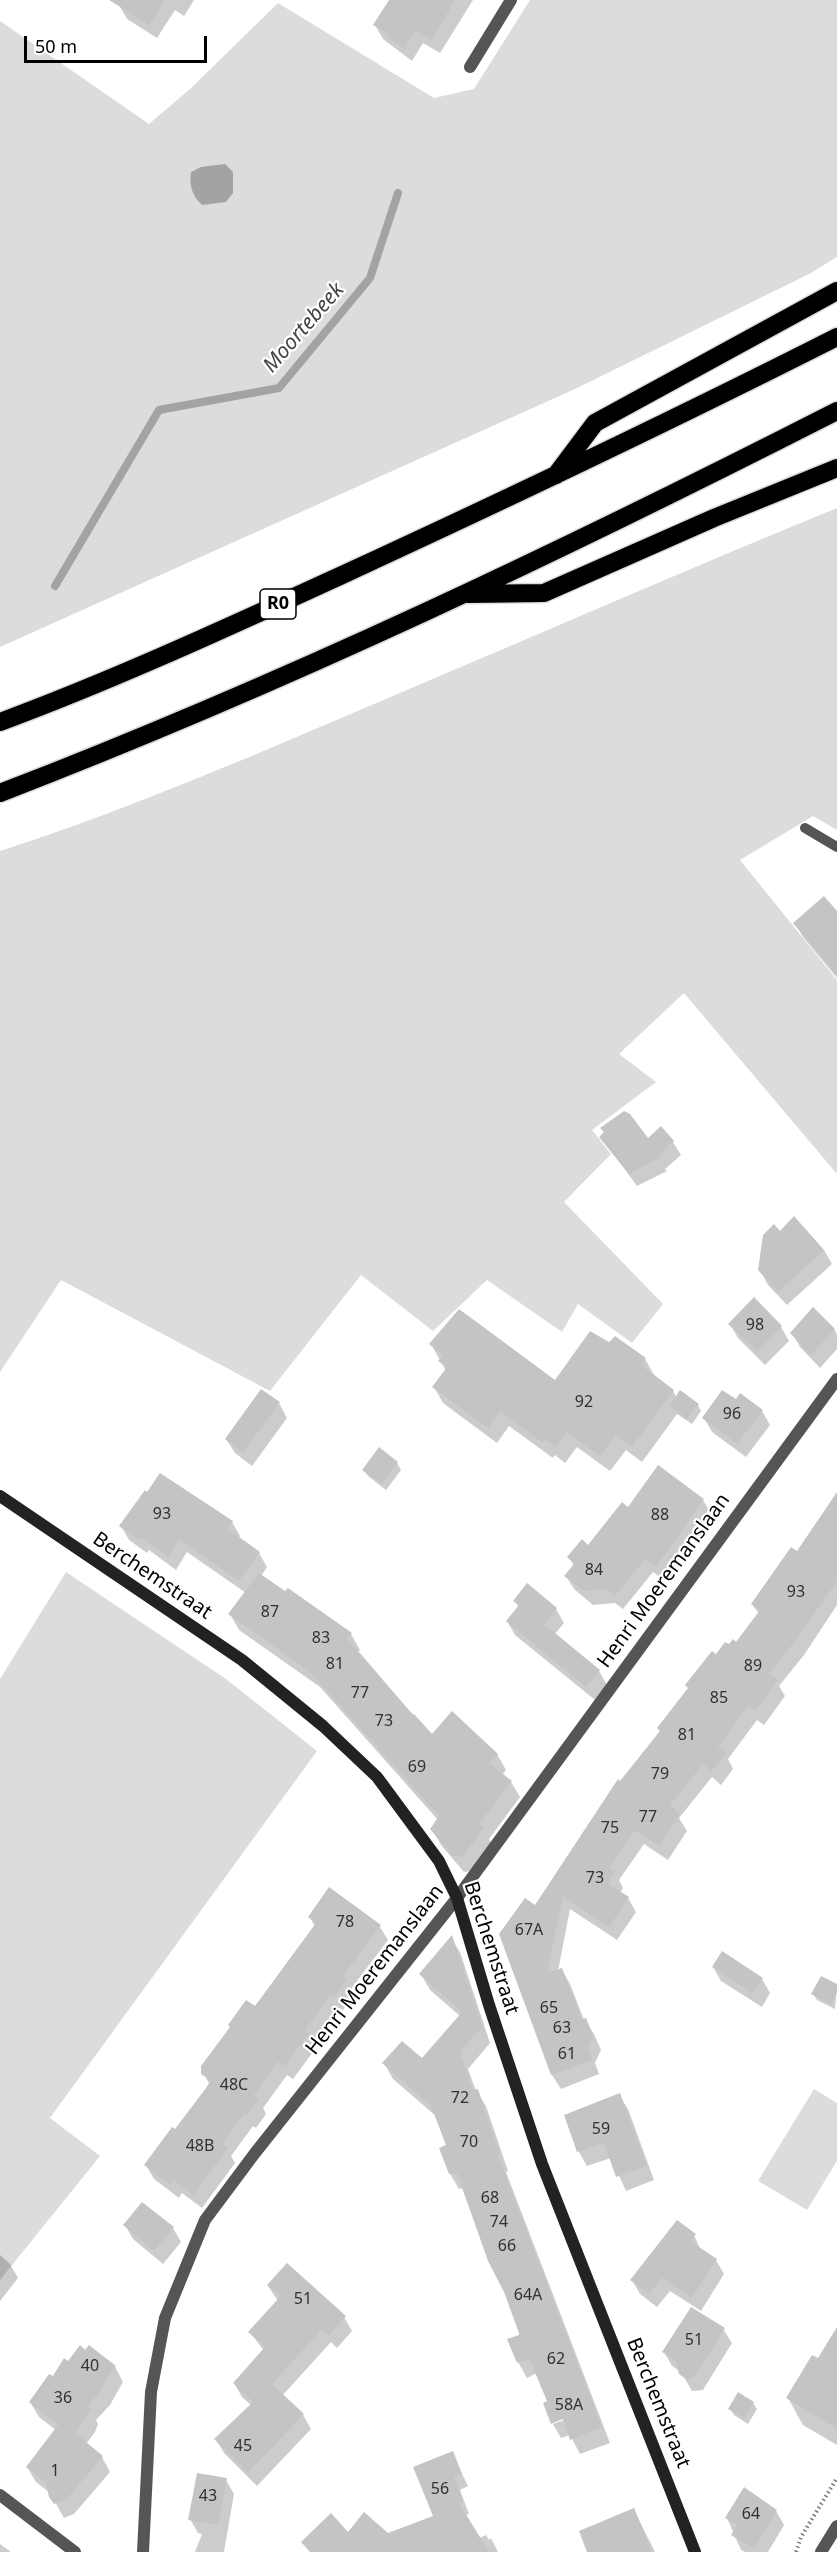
<!DOCTYPE html>
<style>
body{margin:0}
#map{position:relative;width:837px;height:2552px;overflow:hidden;background:#fff;font-family:"Noto Sans",sans-serif}
canvas{display:block}
.scale{position:absolute;left:24px;top:36px;width:183px;height:27px;box-sizing:border-box;border:3px solid #000;border-top:0;padding-left:8px;font-size:18px;line-height:21px;white-space:nowrap;color:#000;-webkit-text-stroke:4px #fff;paint-order:stroke}
</style>
<div id="map">
<canvas width="837" height="2552"></canvas>
<div class="scale">50 m</div>
</div>
<script>
const context = document.querySelector('canvas').getContext('2d');
context.lineJoin = 'round';
function fillPath(path, color) { context.fillStyle = color; context.fill(path, 'evenodd'); }
function strokePath(path, color, width, dash) { context.strokeStyle = color; context.lineWidth = width; context.lineCap = dash ? 'butt' : 'round'; context.setLineDash(dash || []); context.stroke(path); }
function label(font, color, halo, rows, align = 'center') {
  context.font = font + ' "Noto Sans",sans-serif'; context.lineWidth = 4.5; context.setLineDash([]); context.textBaseline = 'middle'; context.strokeStyle = halo; context.fillStyle = color; for (const [text, x, y, turn = 0] of rows) {
    context.save(); context.translate(x, y); context.rotate((+turn || 0) * Math.PI / 180); context.textAlign = isNaN(turn) ? turn : align; if (halo) context.strokeText(text, 0, 0); context.fillText(text, 0, 0); context.restore();
  }
}
fillPath(new Path2D(`
 M530,0H837V257L809,274L575,389L0,647V21L149,124L190,89L278,3L434,98L474,89Z
 M837,508V830L813,816L740,860L837,980V1174L684,993L619,1054L656,1082L592,1130L611,1154L564,1202L663,1304L632,1343L578,1304L562,1332L487,1280L433,1331L361,1275L270,1391L61,1280L0,1372V851C134,808 263,751 393,696C541,633 688,569 837,508Z
 M66,1572L226,1679L317,1751L50,2118L100,2156L0,2280V1679Z
 M814,2089L837,2103V2161L807,2210L758,2181Z`), '#dcdcdc');
fillPath(new Path2D(`
 M225,164L233,172V193L226,202L202,205C192,196 189,185 191,172L201,167Z`), '#a3a3a3');
fillPath(new Path2D(`
 M122,0H194L184,16L175,10L157,38L127,19L119,5Z
 M391,0H473L440,53L423,43L412,61L383,39L375,25Z
 M837,913V978L803,937L795,923Z
 M601,1137L673,1142L681,1155L665,1169L667,1171L637,1186Z
 M780,1233L824,1250L832,1264L787,1305L768,1285L760,1270Z
 M730,1324L781,1327L789,1341L765,1365L738,1338Z
 M834,1329L837,1334V1349L820,1368L800,1347L792,1333Z
 M615,1338L645,1359L654,1375L673,1391L677,1398L698,1405L701,1411L692,1424L677,1414L642,1462L626,1450L610,1471L577,1447L565,1463L555,1455L553,1458L509,1426L497,1443L443,1403L434,1387L446,1371L431,1344L556,1382L609,1344Z
 M261,1391L279,1403L287,1418L252,1466L235,1453L226,1439Z
 M736,1401L762,1411L770,1425L746,1457L712,1432L704,1418Z
 M397,1463L401,1470L386,1490L368,1476L364,1470Z
 M837,1495V1605L804,1655L779,1686L785,1696L764,1725L757,1720L728,1759L733,1769L721,1785L712,1777L679,1818L687,1831L668,1860L644,1844L619,1880L623,1888L620,1893L628,1898L636,1912L617,1940L570,1909L558,1971L562,1970L570,1984L584,2020L594,2034L601,2050L595,2063L599,2074L561,2089L552,2075L500,1934L535,1907L621,1783L716,1656L737,1644L759,1614L752,1604L797,1553Z
 M703,1500L711,1514L664,1580L653,1572L623,1609L615,1603L593,1605L574,1589L566,1576L574,1566L569,1557L589,1547L629,1509Z
 M232,1522L240,1536L238,1539L259,1553L267,1567L261,1576L286,1593L288,1590L351,1634L360,1650L357,1652L432,1736L497,1754L506,1770L502,1775L511,1782L520,1797L489,1839L492,1845L472,1871L464,1872L441,1845L432,1829L438,1820L320,1687L239,1630L230,1614L246,1593L187,1552L176,1570L149,1550L147,1553L129,1540L121,1526Z
 M515,1601L556,1609L564,1623L555,1634L599,1671L607,1685L595,1700L515,1635L507,1621L519,1608Z
 M329,1889L380,1927L388,1940L351,1989L354,1995L343,2010L339,2008L313,2044L316,2048L293,2079L287,2075L263,2108L266,2114L256,2128L253,2126L231,2156L235,2163L202,2208L182,2193L179,2198L154,2179L146,2165L175,2131L210,2085L203,2073L255,2008L315,1927L310,1917Z
 M451,1938L460,1952L490,2043L468,2069L476,2091L486,2106L508,2171L506,2172L610,2443L580,2454L570,2435L561,2438L553,2424L570,2418L549,2402L537,2373L527,2378L518,2362L520,2336L506,2291L489,2260L462,2188L459,2189L450,2174L447,2146L437,2117L393,2079L384,2063L422,2060L460,2016L430,1990L421,1974Z
 M713,1967L762,1979L770,1993L762,2007L721,1981Z
 M837,1986L835,2009L817,2000L813,1994Z
 M619,2095L628,2109L654,2180L626,2191L611,2158L587,2166L579,2152L566,2116Z
 M125,2225L173,2228L181,2242L163,2264L133,2239Z
 M694,2235L701,2251L716,2260L724,2274L701,2311L670,2291L657,2307L640,2294L632,2280Z
 M0,2255L10,2264L18,2278L0,2301Z
 M268,2286L344,2317L352,2331L337,2348L331,2342L282,2396L303,2415L311,2429L257,2486L224,2453L216,2439L251,2405L242,2397L234,2383L264,2351L250,2332L278,2301Z
 M723,2329L732,2343L703,2390L692,2391L681,2372L672,2366L664,2352Z
 M837,2331V2445L803,2425L788,2398L819,2360Z
 M68,2363L115,2367L123,2382L110,2405L96,2420L98,2424L95,2432L86,2444L102,2457L110,2472L74,2514L64,2518L50,2493L36,2482L27,2467L56,2430L39,2417L30,2402Z
 M753,2403L757,2409L748,2424L734,2415L730,2409Z
 M452,2453L468,2486L460,2490L469,2514L465,2515L479,2538L486,2535L489,2540L491,2538L498,2552H311L348,2534L388,2535L435,2517Z
 M226,2480L234,2494L224,2552H195L202,2534L198,2533L190,2519Z
 M634,2510L655,2552H589Z
 M776,2511L784,2525L768,2552H745L741,2550L727,2518Z
 M0,2544L11,2552H0Z`), '#0003');
strokePath(new Path2D(`
 M55,586L159,410L279,388L370,278L398,193`), '#a3a3a3', 8);
fillPath(new Path2D(`
 M109,0H165L149,25Z
 M389,0H455L432,40L415,30L404,48L388,38L390,35L373,25Z
 M824,896L837,911V976L793,923Z
 M624,1111L630,1114L648,1138L661,1126L674,1141L659,1155L661,1157L629,1174L599,1137L604,1132L600,1128Z
 M794,1216L824,1250L778,1292L758,1270L763,1235L774,1224L780,1231Z
 M754,1297L782,1326L757,1351L728,1324Z
 M813,1307L835,1329L811,1355L790,1333Z
 M459,1309L555,1380L590,1331L609,1342L615,1336L646,1358L641,1365L674,1390L632,1447L616,1435L600,1456L567,1432L556,1447L545,1440L543,1443L500,1411L488,1428L432,1387L447,1367L438,1361L443,1355L429,1344Z
 M261,1389L280,1402L243,1453L225,1439Z
 M680,1390L699,1404L687,1419L670,1405Z
 M722,1390L736,1399L740,1393L763,1410L737,1444L702,1418Z
 M379,1447L398,1462L382,1484L362,1470Z
 M658,1465L704,1499L656,1567L645,1559L615,1596L606,1589L584,1591L564,1576L574,1564L567,1557L582,1539L588,1545L622,1502L628,1507Z
 M160,1473L233,1521L228,1529L260,1552L239,1581L179,1539L168,1557L141,1538L139,1540L119,1526L145,1490L147,1492Z
 M837,1492V1581L796,1640L769,1673L778,1680L755,1711L748,1706L718,1747L726,1753L712,1771L703,1764L670,1805L680,1815L659,1846L635,1830L609,1868L615,1872L608,1884L629,1897L609,1927L563,1896L547,1973L562,1968L582,2019L586,2018L593,2035L588,2048L592,2060L551,2075L499,1934L525,1898L535,1905L618,1779L620,1781L660,1731L657,1728L688,1688L685,1685L712,1651L716,1654L725,1642L729,1644L733,1639L736,1642L760,1610L751,1604L791,1547L797,1551Z
 M259,1573L285,1591L288,1588L352,1633L347,1638L413,1715L414,1714L432,1734L452,1711L498,1754L489,1763L512,1781L479,1824L484,1828L463,1856H453L430,1829L439,1816L309,1671L228,1614Z
 M527,1583L557,1608L544,1624L600,1670L586,1687L506,1621L519,1605L513,1601Z
 M329,1887L381,1925L343,1976L347,1980L334,1997L331,1995L305,2030L309,2033L285,2066L278,2062L254,2095L259,2099L247,2115L244,2113L222,2144L228,2148L193,2195L173,2180L170,2185L144,2165L172,2127L175,2129L206,2088L211,2080L201,2074V2066L230,2027L228,2025L246,2000L255,2006L316,1923L308,1917Z
 M452,1935L483,2029L481,2028L460,2052L473,2090L478,2089L500,2155L498,2156L602,2427L570,2440L563,2419L551,2424L543,2403L547,2401L529,2358L517,2363L507,2339L519,2335V2333L504,2292L488,2261L457,2173L449,2174L439,2148L446,2145L431,2106L382,2063L402,2041L422,2058L462,2012L419,1974Z
 M722,1951L763,1978L753,1994L712,1967Z
 M821,1976L837,1984V1993L831,2004L811,1994Z
 M620,2093L647,2166L616,2177L604,2143L577,2152L564,2115Z
 M142,2202L174,2227L154,2251L123,2225Z
 M677,2220L696,2234L690,2241L717,2259L692,2298L662,2278L649,2294L630,2280Z
 M287,2263L346,2316L329,2335L322,2329L272,2384L304,2414L248,2473L214,2439L253,2402L233,2383L265,2347L248,2332L278,2299L280,2295L267,2285Z
 M691,2307L725,2328L695,2376L686,2379L679,2374L675,2360L662,2352Z
 M837,2327V2429L786,2398L812,2355L818,2358Z
 M80,2345L85,2350L89,2345L116,2366L101,2388L102,2389L88,2406L91,2408L87,2417L75,2433L103,2456L66,2500L54,2504L49,2497L46,2483L26,2467L58,2425L29,2402L49,2374L53,2376L64,2358L68,2361Z
 M738,2392L754,2402L745,2418L728,2409Z
 M453,2451L462,2474L454,2477L463,2501L459,2503L489,2552H310L301,2542L331,2513L348,2532L364,2512L388,2533L433,2516L413,2467Z
 M197,2473L227,2478L218,2525L188,2520Z
 M744,2487L777,2510L754,2549L731,2535L737,2525L725,2518Z
 M634,2508L652,2552H587L579,2531Z`), '#c4c4c4');
const highway = new Path2D(`
 M556,475L595,423L837,291
 M468,594L544,593L714,518L837,468
 M0,722C116,679 228,627 340,576C507,499 673,420 837,337
 M0,793C286,683 564,550 837,411`);
strokePath(highway, '#dbdbdb', 21);
strokePath(new Path2D(`
 M796,2552L801,2537L837,2478`), '#777', 4, [1.5, 3]);
strokePath(new Path2D(`
 M805,828L837,847`), '#555', 10);
strokePath(new Path2D(`
 M470,67L511,0
 M0,2495L75,2552
 M143,2552L151,2392L165,2318L205,2220L255,2153L457,1898L837,1379
 M821,2552L837,2526`), '#555', 12);
strokePath(new Path2D(`
 M0,1496L242,1660L323,1726L377,1777L439,1861L457,1898L489,2005L542,2164L695,2552`), '#222', 12);
strokePath(highway, '#000', 18);
label('16px', '#313131', null, [
 ["98",755,1325],
 ["92",584,1402],
 ["96",732,1414],
 ["93",162,1514],
 ["88",660,1515],
 ["84",594,1570],
 ["93",796,1592],
 ["87",270,1612],
 ["83",321,1638],
 ["81",335,1664],
 ["89",753,1666],
 ["77",360,1693],
 ["85",719,1698],
 ["73",384,1721],
 ["81",687,1735],
 ["69",417,1767],
 ["79",660,1774],
 ["77",648,1817],
 ["75",610,1828],
 ["73",595,1878],
 ["78",345,1922],
 ["67A",529,1930],
 ["65",549,2008],
 ["63",562,2028],
 ["61",567,2054],
 ["48C",234,2085],
 ["72",460,2098],
 ["59",601,2129],
 ["70",469,2142],
 ["48B",200,2146],
 ["68",490,2198],
 ["74",499,2222],
 ["66",507,2246],
 ["64A",528,2295],
 ["51",303,2299],
 ["51",694,2340],
 ["62",556,2359],
 ["40",90,2366],
 ["36",63,2398],
 ["58A",569,2405],
 ["45",243,2446],
 ["1",55,2471],
 ["56",440,2489],
 ["43",208,2496],
 ["64",751,2514]
]);
for (const [x, y, w] of [
 [278,604,36]
]) { const box = new Path2D(); box.roundRect(x - w / 2, y - 15, w, 30, 4.5); context.fillStyle = '#fff'; context.fill(box); strokePath(box, '#000', 1.5); }
label('bold 18px', '#000', null, [
 ["R0",278,604]
]);
label('20px', '#000', '#fff', [
 ["Berchemstraat",152,1576,34],
 ["Henri Moeremanslaan",664,1581,-54],
 ["Berchemstraat",491,1948,72],
 ["Henri Moeremanslaan",375,1970,-52],
 ["Berchemstraat",658,2403,68]
]);
label('italic 21px', '#444', '#fff', [
 ["Moortebeek",304,328,-49]
]);
</script>
